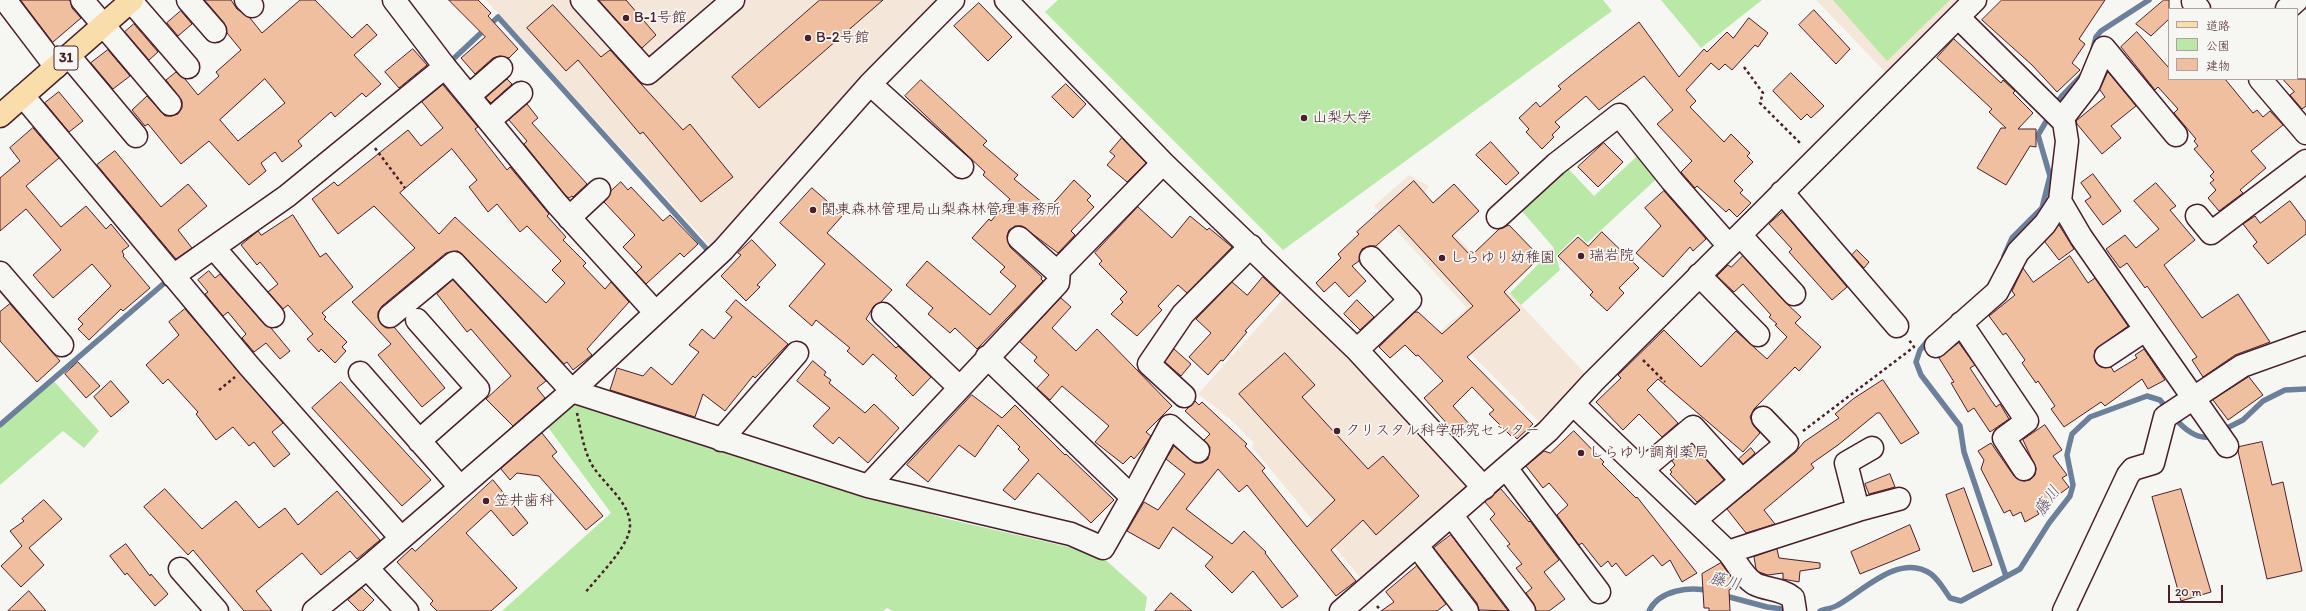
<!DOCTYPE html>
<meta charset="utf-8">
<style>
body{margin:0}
#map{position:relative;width:2306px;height:611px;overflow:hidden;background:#f6f6f2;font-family:Itim,"Klee One",sans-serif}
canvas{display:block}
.legend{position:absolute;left:2168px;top:8px;width:130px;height:72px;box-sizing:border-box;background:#f6f6f2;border:1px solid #b1a0a2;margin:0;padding:5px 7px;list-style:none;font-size:12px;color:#4a1f2b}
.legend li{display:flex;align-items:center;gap:8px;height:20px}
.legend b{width:20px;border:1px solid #b1a0a2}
.scale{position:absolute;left:2168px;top:585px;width:55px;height:18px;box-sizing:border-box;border:2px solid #4a1f2b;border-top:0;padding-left:5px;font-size:12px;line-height:14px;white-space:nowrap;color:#4a1f2b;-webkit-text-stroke:3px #f6f6f2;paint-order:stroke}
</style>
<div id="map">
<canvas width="2306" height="611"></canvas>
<ul class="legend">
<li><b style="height:5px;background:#f9deab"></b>道路</li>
<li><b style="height:11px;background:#bae8a7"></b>公園</li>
<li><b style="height:11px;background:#f0bfa0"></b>建物</li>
</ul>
<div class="scale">20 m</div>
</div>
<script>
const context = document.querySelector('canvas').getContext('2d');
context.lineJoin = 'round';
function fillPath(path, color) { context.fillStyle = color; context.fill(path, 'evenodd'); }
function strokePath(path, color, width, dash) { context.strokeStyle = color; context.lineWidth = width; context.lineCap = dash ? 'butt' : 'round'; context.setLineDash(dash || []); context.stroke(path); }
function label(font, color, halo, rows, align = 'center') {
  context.font = font + ' Itim,"Klee One",sans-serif'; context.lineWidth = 3.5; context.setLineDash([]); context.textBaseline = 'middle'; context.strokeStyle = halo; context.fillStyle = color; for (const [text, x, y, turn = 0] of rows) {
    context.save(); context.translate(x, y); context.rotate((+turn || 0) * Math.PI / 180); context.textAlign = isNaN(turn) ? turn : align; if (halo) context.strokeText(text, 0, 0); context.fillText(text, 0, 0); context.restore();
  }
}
fillPath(new Path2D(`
 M486,0H942L714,250Z
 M1816,0H1969L1889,76Z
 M1409,175L1429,186L1421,198L1593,382L1548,431L1462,345L1438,333L1467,308L1374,206Z
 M1293,288L1484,488L1368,587L1252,447L1254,443L1230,419L1198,394Z`), '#f4e6d9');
fillPath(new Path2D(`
 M1058,0H1603L1612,11L1283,250L1045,12Z
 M1661,0H1762L1701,48Z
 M1833,0H1950L1887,61Z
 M1646,148L1665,171L1587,243L1578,234L1556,256L1560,270L1521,305L1510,293L1554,248L1514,202L1561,161L1594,196Z
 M51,378L99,431L84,448L63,431L0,485V422Z
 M571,401L943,518L1099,554L1147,597L1145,611H893L887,608L883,611H502L611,513L545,423Z`), '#bae8a7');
strokePath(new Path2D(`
 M2093,49L2096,37L2101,31L2149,0
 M449,63L498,17L712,255
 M2055,106L2061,97L2085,72
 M2004,256L2012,238L2042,208L2050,176L2038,135L2050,115
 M1930,338L1920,350L1916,362L1921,375L1960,426L1964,452L2006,576
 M2174,417C2182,427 2199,443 2214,435
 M0,425L169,279
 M2221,431L2243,420L2263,401L2285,390L2306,389
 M1722,595L1767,607L1790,610
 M1649,611C1659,590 1690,586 1710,591
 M1820,611C1826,609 1833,608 1838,605C1863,591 1900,552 1931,574C1939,580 1945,591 1950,598L1961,601L2020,569L2049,523L2070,496L2073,485L2067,455L2069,446L2072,434L2090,417L2147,396L2160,400L2168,410`), '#6d809b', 5.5);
const building = new Path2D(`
 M21,0H70L72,8L81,18L53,42Z
 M205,0H231L237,9L250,18L262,33L300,0H315L352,38L367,24L377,35L354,55L381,84L366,97L362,93L335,117L331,112L298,141L302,146L282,162L275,152L261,163L266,171L249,185L209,141L181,164L148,124L145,126L132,110L147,96L165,116H172L178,114L182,108V101L166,80L176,72L185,79L198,95L219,76L216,72L241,50L227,33L224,23ZM265,79L285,103L238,141L220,120Z
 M449,0H478L491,13L488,16L518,49L509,58L499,56L493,58L475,74L461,58L485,37Z
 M599,0H626L656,35L642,48Z
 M820,0H883L759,108L732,77Z
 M2002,0H2105L2079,39L2085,44L2072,63L2080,70L2057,92L2032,65L1982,20Z
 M2164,0H2169V19L2151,36L2136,24Z
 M979,3L1012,37L988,61L954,26Z
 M553,5L601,57L610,50L683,130L690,124L733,177L701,202L643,132L640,134L578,60L566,71L527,28Z
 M1814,10L1850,49L1836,64L1799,25Z
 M181,11L192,24L178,36L167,23Z
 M1749,18L1768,33L1758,47L1755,45L1732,70L1725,64L1719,70L1711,63L1686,90L1696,101L1690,107L1724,142L1731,134L1750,153L1747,156L1753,162L1734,181L1743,190L1740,193L1751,203L1737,217L1729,209L1726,212L1697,186L1695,188L1681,172L1692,161L1657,124L1673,110L1644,76L1599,110L1586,96L1555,122L1560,127L1552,135L1554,137L1542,149L1526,132L1529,129L1519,118L1536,102L1540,107L1561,89L1558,86L1574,73L1639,22L1679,77L1704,49L1707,52L1727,32L1733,38Z
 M134,24L158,52L149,60L125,32Z
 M2137,32L2169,68V79H2225L2253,113L2257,110L2263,117L2270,111L2283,125L2251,151L2266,168L2240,190L2243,193L2219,211L2208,198L2216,190L2210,183L2214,180L2210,176L2214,172L2194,149L2198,146L2194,141L2196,139L2174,113L2178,109L2158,87L2155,90L2121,47Z
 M1954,39L2001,83L2003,80L2015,91L2013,93L2033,113L2018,129H2036V147L2030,146L2006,185L1977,168L2001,128H2006L1989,112L1992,109L1937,58Z
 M413,49L427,65L399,88L385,72Z
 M108,50L130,76L113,89L91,63Z
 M2108,72L2136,106L2111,126L2121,138L2102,154L2077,124L2076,121L2105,97L2100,90Z
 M1791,73L1824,106L1811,118L1807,114L1801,120L1773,91Z
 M507,79L512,84L491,103L486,98Z
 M2283,79H2306V106L2302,109L2290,95L2294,92Z
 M921,80L987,141L983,145L1018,175L1014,179L1049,208L1074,180L1091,196L1087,200L1094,207L1071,231L1075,235L1058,253L1022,226H1015L1009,230L1007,236L1010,247L1042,277L1041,279L1043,281L977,349L955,328L950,333L928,314L933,308L906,285L927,261L990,315L1016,286L1000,272L1005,267L972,238L989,219L991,221L1010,199L983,175L985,172L905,96Z
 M1066,84L1086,104L1073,118L1052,97Z
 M443,85L478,127L475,129L507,170L510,167L549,214L547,216L566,237L563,240L586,263L583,266L605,289L611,282L629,302L587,349L592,355L573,370L567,362L564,364L463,255L458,251L446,253L382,306L378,312V318L381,324L386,328L394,327L445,388L422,407L378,355L391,344L352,302L415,248L374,206L338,234L312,199L334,182L338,186L408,130L421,146L443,128L422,102ZM452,149L477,180L469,187L488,212L497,204L520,232L527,226L561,261L552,270L565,283L546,303L455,217L439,234L400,193Z
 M59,92L83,121L69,132L45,103Z
 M527,104L538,118L532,123L587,184L573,197L572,196L569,198L566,196L524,144L527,141L509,120Z
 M33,128L59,158L26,186L61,227L86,206L106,229L111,224L129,246L122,251L124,255L123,256L150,288L123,311L121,309L89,340L78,329L83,324L78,319L111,286L92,264L53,298L33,275L61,250L26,209L0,231V178L20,161L10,148Z
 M1122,138L1146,163L1127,182L1107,165L1115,156L1110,152Z
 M1491,142L1519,173L1506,185L1476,155Z
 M1604,143L1623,162L1598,187L1578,167Z
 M115,151L161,207L188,184L207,206L178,230L192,248L176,259L97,165Z
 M2093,174L2121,211L2103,225L2085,201L2091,197L2081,183Z
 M1414,181L1433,203L1454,184L1479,211L1452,236L1471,256L1499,229L1509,225L1540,257L1504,292L1520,310L1467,357L1533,424L1517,439L1513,435L1511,436L1489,414L1494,410L1472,387L1453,406L1471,426L1459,437L1424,398L1443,381L1418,355L1416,356L1405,345L1390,358L1379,347L1415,312H1418L1442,334L1473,306L1399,225L1376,246H1369L1362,249L1359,261L1352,266L1366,281L1349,297L1335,282L1324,292L1316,283L1341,258L1338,254L1359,234L1357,232Z
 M621,182L628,190L631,187L663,221L670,215L698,244L684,257L680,253L646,284L636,273L642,267L623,247L635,235L604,202L611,191Z
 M2156,183L2176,206L2170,210L2195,240L2164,265L2202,318L2238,294L2270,342L2235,355L2203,377L2192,360L2197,357L2147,286L2145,288L2127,263L2120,268L2106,249L2125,235L2136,248L2159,229L2134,201Z
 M812,188L843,215L827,233L892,290L881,302L874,306L866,319L896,348L898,346L931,377L913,396L895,378L897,376L873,354L863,365L847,351L850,348L816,320L812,326L789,306L825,264L780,223Z
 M1664,191L1706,239L1693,251L1690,247L1663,277L1636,253L1661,226L1645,208Z
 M2290,201L2306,222V234L2268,264L2253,246L2257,242L2243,224L2255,216L2260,223Z
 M1138,207L1172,238L1190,216L1207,230L1209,228L1232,247L1187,293L1178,285L1158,306L1162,310L1137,336L1111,314L1123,302L1120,299L1127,292L1099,264L1102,261L1095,253Z
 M1783,212L1847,287L1832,300L1789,252L1792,249L1769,224Z
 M293,215L320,257L326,253L353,287L322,313L326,317L324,319L347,342L342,347L346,351L335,363L321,349L319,352L307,339L313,334L288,305L283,309L268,292L278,284L260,262L257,265L241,245L258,231L261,235Z
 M2059,225L2074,249L2059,260L2045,242Z
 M1602,232L1639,268L1619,288L1624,293L1607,311L1590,295L1593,292L1558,256L1578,237L1588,246Z
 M752,240L776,265L757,285L760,287L746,301L721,276L741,255L738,253Z
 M1857,250L1869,262L1864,268L1852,255Z
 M1743,256L1785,302L1801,317L1795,323L1821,347L1799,371L1795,367L1754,409L1750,417L1754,426L1760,433L1743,452L1658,379L1647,390L1678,423L1662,437L1639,414L1623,430L1596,402L1621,378L1618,375L1664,330L1701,367L1736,331L1767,359L1787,337L1775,325L1777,324L1769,317L1771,315L1743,284L1734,292L1717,276L1728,265L1731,267Z
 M2070,256L2088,283L2095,278L2128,326L2095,350L2094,357L2096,363L2101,367H2111L2114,372L2137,358L2135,355L2144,349L2165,380L2148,389L2142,379L2105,406L2101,402L2064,427L2051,409L2055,406L2038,381L2036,383L2022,363L2025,360L2006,333L2003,335L1989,316L2015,295L2012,291L2023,268L2033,282Z
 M209,271L215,278L220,274L264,324L271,328L290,351L280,359L266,343L254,352L242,338L246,334L228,312L223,316L205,294L208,292L198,280Z
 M1263,277L1280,293L1245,331L1247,332L1223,361L1221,360L1208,375L1189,357L1211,333L1196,319L1232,282L1247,295Z
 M453,280L546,381L537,388L545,398L513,426L486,399L511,376L471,329L467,332L437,294Z
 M1061,298L1071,307L1052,328L1076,351L1097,329L1172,406L1146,432L1151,436L1144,447L1134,459L1131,456L1123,464L1095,442L1109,426L1062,386L1050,400L1037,388L1049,375L1034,361L1037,357L1020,342Z
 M736,300L788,344L755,378L753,376L725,411L703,394L695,417L610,390L617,368L643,376L651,367L672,385L699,352L689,345L702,329L714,339L732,317L726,312Z
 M1357,300L1374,317L1360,330L1344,314Z
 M10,304L60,361L37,382L0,341V312Z
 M185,309L283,423L272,432L290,454L274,467L254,442L249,446L233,427L216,440L196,414L198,412L168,379L163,384L146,365L179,335L169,322Z
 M1959,343L1975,365L1970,368L1991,400L1996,407L2000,404L2009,419L1990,432L1974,408L1968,412L1951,383L1954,382L1939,358Z
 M1174,349L1191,364L1181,376L1165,362Z
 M1285,353L1315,385L1302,397L1368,469L1383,456L1419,496L1376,535L1363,520L1331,550L1356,581L1336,596L1247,485L1239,492L1218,469L1186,509L1232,544L1244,531L1266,552L1265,553L1298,596L1282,608L1253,571L1232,593L1205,566L1213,557L1173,527L1159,549L1127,531L1144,502L1158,510L1185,474L1166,459L1174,446L1195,463H1202L1208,459L1210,447L1204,440L1210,434L1185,411L1195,401L1199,405L1202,402L1247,444L1245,446L1265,468L1262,471L1307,527L1335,500L1239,394Z
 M813,361L826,372L824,375L831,380L829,383L865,413L874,404L899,428L868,463L839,437L833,444L813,426L830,408L797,381Z
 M78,362L100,386L86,398L65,374Z
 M2249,377L2263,395L2228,420L2213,400Z
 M1883,380L1919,433L1901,444L1880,413H1877L1838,445L1811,464L1814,468L1764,510L1775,524L1746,533L1727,509L1795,453L1804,442L1839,418L1835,414L1853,399Z
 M111,381L129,402L111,417L94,397Z
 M341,382L431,480L402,506L312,408Z
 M972,395L1002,418L1015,405L1065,455L1066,454L1114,500L1091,523L1038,473L1015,500L1003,490L1029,460L1018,449L1020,447L998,425L975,457L959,445L928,482L907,465Z
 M2045,425L2062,450L2053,456L2067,475L2062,478L2069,487L2037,511L2039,514L2025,522L2021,512L2013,516L2010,510L2004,513L1981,469L1984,460L1978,451L1991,443L2014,476L2024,481L2030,480L2035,475L2036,468L2023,440Z
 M1574,431L1604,462L1602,464L1636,498L1637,497L1697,573L1682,582L1670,560L1662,566L1653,555L1626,576L1616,563L1612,567L1608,561L1601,567L1582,543L1579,545L1557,515L1568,505L1549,483L1543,488L1526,466L1544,451L1550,453Z
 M542,433L557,452L552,456L603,516L586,530L539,476L517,473L510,480L501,469Z
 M2262,442L2272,485L2283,482L2302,571L2267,579L2238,451L2239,447Z
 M1692,444L1724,480L1697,502L1670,474L1672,472L1670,470L1675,465L1672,461Z
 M1751,448L1755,453L1743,464L1739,459Z
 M1890,474L1895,487L1869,494L1865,484Z
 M493,480L528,523L513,536L491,510L466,533L517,588L491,611H437L430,604L433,601L397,562L412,548L415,551Z
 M1964,488L1992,565L1973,572L1946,495Z
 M165,489L202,529L236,501L259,528L285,508L298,525L337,491L380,540L357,559L350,551L321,575L302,553L256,591L272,611H244L193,550L188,555L144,507Z
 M1501,489L1529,522L1530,521L1559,560L1544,572L1565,599L1549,611H1536L1534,604L1526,593L1532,588L1516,568L1522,564L1507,546L1510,544L1490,519L1495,514L1485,502Z
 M2181,489L2211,592L2181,601L2152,497Z
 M44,500L62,519L29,548L44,565L21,587L1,566L22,546L10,531L24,521L22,519Z
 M1910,525L1920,550L1860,574L1851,552Z
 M1451,535L1508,611L1479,610L1477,603L1434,548Z
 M126,544L150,576L151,574L168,594L155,606L127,573L125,575L110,556Z
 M1777,549L1779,558L1820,563V568L1800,571L1799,582L1783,579V573L1768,575L1759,572L1756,569L1754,557Z
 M1721,563L1737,585L1729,590L1730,611H1709V608H1704L1702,574Z
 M1417,566L1446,604L1437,611H1381L1394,602L1386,592Z
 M362,588L374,600L363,611H359L348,600Z
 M29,591L46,611H8Z
 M1171,593L1192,611H1155Z`);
fillPath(building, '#f0bfa0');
strokePath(building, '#4a1f2b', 1);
const minor = new Path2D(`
 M5,0L56,67
 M82,0L170,104
 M188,0L215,31
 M246,0L252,6
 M394,0L445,67
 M582,0L648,73L733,0
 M1006,0L1163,163L1357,350L1484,488
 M131,1L188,67
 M2193,2L2199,9
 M2287,9L2297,0
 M1958,17L2064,122L2067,141L2060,201L2081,237L2227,446
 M69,56L136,136
 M2260,79L2306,133
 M870,84L962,167
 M23,96L249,366L401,538
 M469,96L501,68
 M2062,119L2089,84L2104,48L2176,135
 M489,121L521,93
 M1782,192L1897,326
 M2197,216L2211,233L2306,161
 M1498,217L1556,164L1619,115L1672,181L1729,246
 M569,218L599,190
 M1740,235L1794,294
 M1019,238L1058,273
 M214,248L273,316
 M0,273L62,345
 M1699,275L1758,335
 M173,276L287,196L445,67L557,204L655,312
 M883,314L959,387
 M390,316L454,263L572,391L868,486L1058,283L1059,270L1163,163
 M417,320L478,389L419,441
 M1961,323L2027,421L2004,438L2024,469
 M1936,346L1997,292L2018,252L2045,224L2060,201
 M1357,350L1410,300L1371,258
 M2106,356L2145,330
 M360,373L460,487
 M1184,396L1149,364L1183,314L1251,246
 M1574,405L1728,552C1736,561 1744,578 1755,584C1767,590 1781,588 1793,598L1795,611
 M721,440L797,353
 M1506,468L1599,592
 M1642,470L1693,427L1742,481
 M868,486L1071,534L1103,548L1132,497L987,357
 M1132,497L1170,426L1198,451
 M1858,510L1899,499
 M1452,516L1524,611
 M1695,520L1787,443L1763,418
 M1417,546L1467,611
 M1728,552L1858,510L1846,463L1872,448
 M367,568L407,611
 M180,569L217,611
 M314,611L367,568L572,391L723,250L870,84L953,0
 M1341,611L1548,431L1593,382L1975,0
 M2064,611L2128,475L2133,469L2153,463L2165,417L2242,366L2306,343`);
const major = new Path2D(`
 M0,116L132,0`);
strokePath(minor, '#4a1f2b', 25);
strokePath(major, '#4a1f2b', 25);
strokePath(new Path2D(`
 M1744,67L1763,93L1760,103L1802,145
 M375,148L405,188
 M1643,360L1665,382
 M219,390L235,377
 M577,413C581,430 583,449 592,465C606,488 642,510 626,540C617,558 597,578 585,593
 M1803,431L1914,347L1909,340
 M1377,606L1381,611`), '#4a1f2b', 2.5, [3, 3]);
strokePath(minor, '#f6f6f2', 22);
strokePath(major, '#f9deab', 22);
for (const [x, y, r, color] of [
 [626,18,4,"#4a1f2b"],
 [808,38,4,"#4a1f2b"],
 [1304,118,4,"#4a1f2b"],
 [813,210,4,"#4a1f2b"],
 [1581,256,4,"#4a1f2b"],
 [1442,258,4,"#4a1f2b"],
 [1337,431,4,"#4a1f2b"],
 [1581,453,4,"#4a1f2b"],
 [486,501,4,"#4a1f2b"]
]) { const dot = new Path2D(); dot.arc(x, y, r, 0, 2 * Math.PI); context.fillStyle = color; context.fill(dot); strokePath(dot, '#f6f6f2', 1.5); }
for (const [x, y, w] of [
 [66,58,24]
]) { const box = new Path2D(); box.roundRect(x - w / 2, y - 12, w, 24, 3); context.fillStyle = '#f6f6f2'; context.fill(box); strokePath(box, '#4a1f2b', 1); }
label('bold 14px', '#4a1f2b', null, [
 ["31",66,58]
]);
label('15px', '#4a1f2b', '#f6f6f2', [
 ["B-1号館",634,18],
 ["B-2号館",816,38],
 ["山梨大学",1312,118],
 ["関東森林管理局山梨森林管理事務所",821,210],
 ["瑞岩院",1589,256],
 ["しらゆり幼稚園",1450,258],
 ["クリスタル科学研究センター",1345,431],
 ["しらゆり調剤薬局",1589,453],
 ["笠井歯科",494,501]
], 'left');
label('italic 16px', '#5c4f63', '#f6f6f2', [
 ["藤川",2048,501,-56],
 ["藤川",1725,582,14]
]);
</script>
